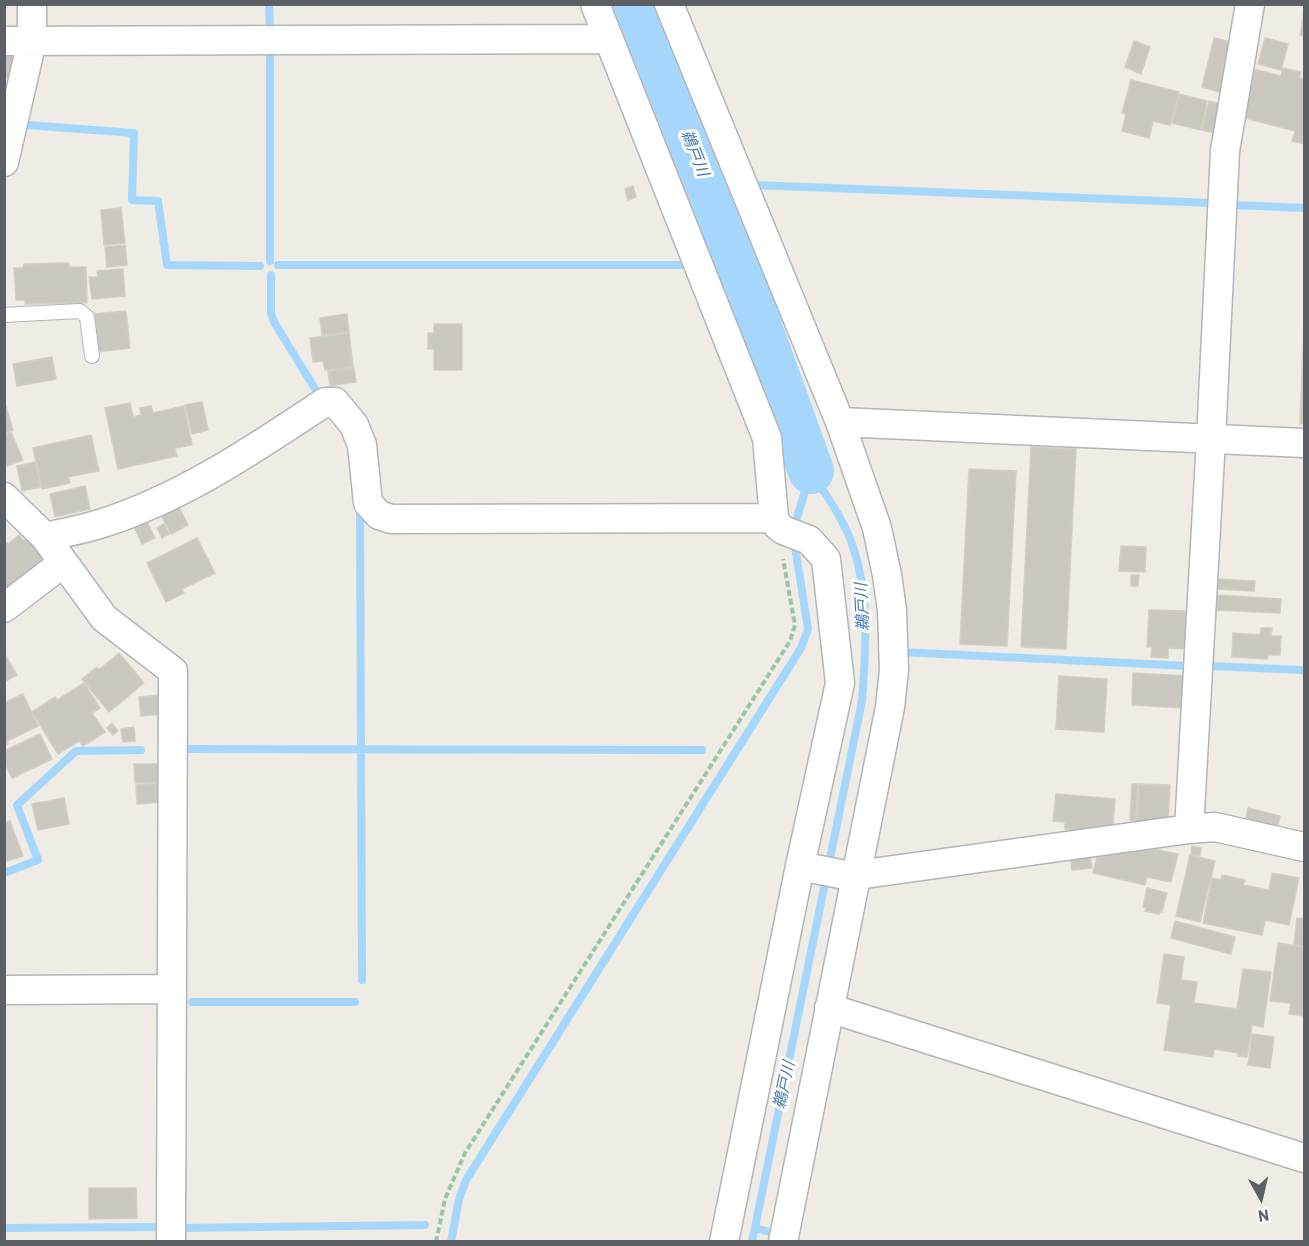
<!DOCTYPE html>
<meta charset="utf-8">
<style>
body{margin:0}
#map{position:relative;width:1309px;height:1246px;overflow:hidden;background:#eeece4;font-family:Barlow,sans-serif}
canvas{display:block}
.frame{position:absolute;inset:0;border:6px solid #5c6064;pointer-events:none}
.north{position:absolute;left:1231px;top:1168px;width:60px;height:60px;-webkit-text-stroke:4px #fff;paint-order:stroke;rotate:172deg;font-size:16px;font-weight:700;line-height:24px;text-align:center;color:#5c6064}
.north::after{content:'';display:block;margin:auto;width:21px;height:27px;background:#5c6064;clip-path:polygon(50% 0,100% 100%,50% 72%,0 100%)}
</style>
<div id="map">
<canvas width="1309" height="1246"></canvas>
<div class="frame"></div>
<div class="north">N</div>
</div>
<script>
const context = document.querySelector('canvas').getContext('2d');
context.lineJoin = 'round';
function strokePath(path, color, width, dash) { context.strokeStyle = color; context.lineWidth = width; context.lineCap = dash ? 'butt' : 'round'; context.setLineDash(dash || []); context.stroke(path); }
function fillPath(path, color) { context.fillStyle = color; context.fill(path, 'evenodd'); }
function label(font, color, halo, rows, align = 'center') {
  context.font = font + ' Barlow,"Noto Sans JP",sans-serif'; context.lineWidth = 6; context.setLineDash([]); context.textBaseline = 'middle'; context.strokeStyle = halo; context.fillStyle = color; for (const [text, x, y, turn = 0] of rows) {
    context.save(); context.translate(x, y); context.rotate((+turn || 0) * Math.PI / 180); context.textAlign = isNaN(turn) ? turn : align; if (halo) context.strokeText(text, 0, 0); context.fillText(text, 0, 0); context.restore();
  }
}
strokePath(new Path2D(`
 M269,4L270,31
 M270,54V261
 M27,125L134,133L132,200L158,201L167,265L260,266
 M755,185L1212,203
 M710,190L720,187
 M1234,205L1304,208
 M278,265H682
 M271,275V313L274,322L317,392
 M360,507L362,980
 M794,528L811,471
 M900,652L1189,666
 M1208,666L1304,670
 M188,749L702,750
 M4,873L38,860L17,805L76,751L141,750
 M192,1002H355
 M4,1228L164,1227
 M183,1228L425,1225
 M755,1228L769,1232
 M451,1242L459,1199L466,1180L801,648L808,629L794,540
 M752,1242L862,701C866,648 870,595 852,544C843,518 825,494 811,471`), '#a5d7fd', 8);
strokePath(new Path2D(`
 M636,4L710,190L811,471`), '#a5d7fd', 46);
const building = new Path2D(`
 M1304,11V36L1300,35Z
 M1214,38L1239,44L1226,94L1202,87Z
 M1265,38L1288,44L1281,70L1258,64Z
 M1134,41L1150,47L1141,74L1125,67Z
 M4,53L20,55L16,79L4,77Z
 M1283,68L1301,72L1299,78L1304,79V144L1292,141L1295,131L1241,117L1253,69L1281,76Z
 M1131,80L1179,92L1170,125L1153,121L1149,138L1122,131L1126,114L1122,113Z
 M1179,94L1207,101L1201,130L1172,123Z
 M1209,101L1226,105L1219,134L1202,130Z
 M633,186L636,197L628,200L625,189Z
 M121,208L125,243L104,245L101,210Z
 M125,245L127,265L107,267L105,247Z
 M69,263V267H86L87,303L25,304V300H16L14,268H23L24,264Z
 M123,269L125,296L92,299L89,277H98L97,271Z
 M126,311L130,348L97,352L94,314Z
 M347,314L349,332L322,335L320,318Z
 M1304,322V424H1300Z
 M434,324H462V370H434V349H428V333H434Z
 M349,333L353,367L325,370L323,361L313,362L310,338Z
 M52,357L56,379L17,386L13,364Z
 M354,368L356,382L330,386L328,371Z
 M4,400L13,430L4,433Z
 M202,402L208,430L192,434L185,405Z
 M130,403L133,417L141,415L140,408L151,406L153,413L184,406L192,445L175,448L177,456L118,469L105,408Z
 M11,432L23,460L4,467V435Z
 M91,435L99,471L68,477L70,483L42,489L33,448Z
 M1031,447L1076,449L1066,649L1021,647Z
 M35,462L41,487L22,491L17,466Z
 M969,469L1016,471L1007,646L960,644Z
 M85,486L90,509L55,517L50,494Z
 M179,507L188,525L171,534L161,515Z
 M146,519L155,538L142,544L133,525Z
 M164,524L169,534L162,538L157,528Z
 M19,535L24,541L29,536L48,560L4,593V541L8,544Z
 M197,538L215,573L182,589L184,593L166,602L147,563Z
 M1121,546L1146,547L1145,572L1119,571Z
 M1131,575H1139L1138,586H1131Z
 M1215,579L1255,581L1254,591L1214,589Z
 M1215,595L1281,599L1280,613L1215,610Z
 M1149,610L1185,611V617L1192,618L1191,649L1168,648V658L1151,657L1152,647H1147Z
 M1261,628H1272L1271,636H1281L1280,655H1268L1267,659L1232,657L1233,633L1260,635Z
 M4,653L17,675L4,682Z
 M119,653L144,683L109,712L82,679L97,667L99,670Z
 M1133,673L1186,676L1184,708L1132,705Z
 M1059,676L1107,679L1104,732L1056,729Z
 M84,683L100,708L92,713L105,732L83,746L79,741L58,754L32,712L55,697L57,700Z
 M23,694L38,726L7,741L8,744L4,746V703Z
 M161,695L163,714L141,716L139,697Z
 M112,723L118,731L113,735L107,728Z
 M134,727L135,741L123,742L121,729Z
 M40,734L52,759L12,778L4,762V751Z
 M134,764H160L161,782L135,783Z
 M161,783L162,802L137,804L136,785Z
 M1132,784H1138L1136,820H1130Z
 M1139,784L1170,785L1168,822L1137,821Z
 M1056,794L1115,799L1113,826L1095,825V831L1065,829V822L1053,821Z
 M64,798L69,824L38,830L32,804Z
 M1248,808L1280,816L1277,830L1245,822Z
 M10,821L23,856L4,862V823Z
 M1139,846L1178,854L1171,882L1147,877L1145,885L1093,873L1099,849L1122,847L1139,850Z
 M1192,846L1201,848L1200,856L1191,854Z
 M1090,855L1092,868L1072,870L1071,857Z
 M1190,855L1215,861L1200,922L1176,916Z
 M1272,873L1299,878L1289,925L1265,920L1262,935L1203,923L1212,878L1221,880L1222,875L1245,880L1243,885L1269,890Z
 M1147,888L1167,893L1162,912L1160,911L1159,914L1145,911L1146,908L1143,907Z
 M1297,918L1304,919V946L1294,944Z
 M1175,921L1235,937L1231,954L1171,938Z
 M1278,943L1304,947V1016L1289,1014L1291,1003L1270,1001Z
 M1164,954L1184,957L1181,980L1197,982L1194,1003L1237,1009L1243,969L1271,972L1263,1027L1252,1025L1247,1057L1238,1056V1053L1214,1049L1213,1057L1164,1050L1171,1005L1157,1003Z
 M1252,1034L1274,1037L1270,1068L1248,1065Z
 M89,1188H136L137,1218L89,1219Z`);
fillPath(building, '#cac7c1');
strokePath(building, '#d3cec3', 1.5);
const service = new Path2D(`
 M4,315L80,311L87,317L92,356`);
const minor = new Path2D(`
 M595,4L767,438L774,518L778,526L783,530L809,540L826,559L840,683L800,866L724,1242
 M669,4L840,422L877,528L887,575L892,610L894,670L890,707L783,1242
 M4,41L608,39
 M4,162L32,41V4
 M840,422L1304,443
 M4,497L45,537L104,618L173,671L171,1242
 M45,537C64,533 84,529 103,523C184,497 254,449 325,402H335L354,425L362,445L368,503L379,515L391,519L774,518
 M4,608L63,563
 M1189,829L1211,439L1225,151L1250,4
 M800,866L850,876L1189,829L1215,827L1304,847
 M4,990L172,989
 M829,1008L1304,1158`);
strokePath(service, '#b2b5b9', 16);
strokePath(minor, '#b2b5b9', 31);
strokePath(new Path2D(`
 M436,1242L445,1199L465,1153L790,641L795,625L783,559`), '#9ac6a7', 4, [6, 3]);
strokePath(service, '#fff', 14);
strokePath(minor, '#fff', 28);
label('italic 16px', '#4278af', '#fff', [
 ["鵜戸川",695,153,68],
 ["鵜戸川",862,607,-93],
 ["鵜戸川",784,1085,-78]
]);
</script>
